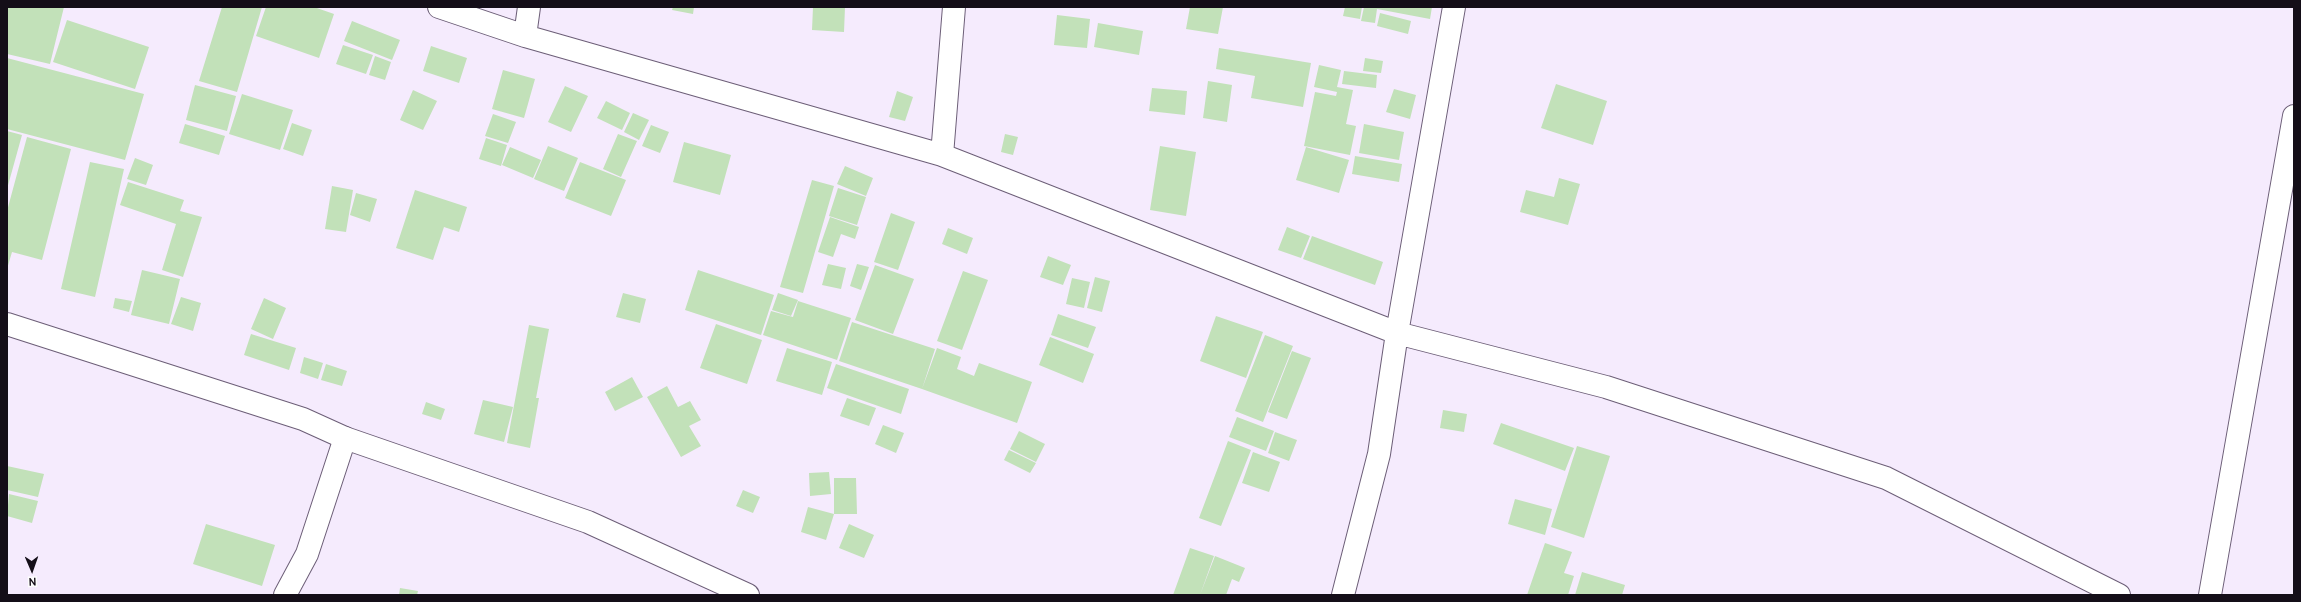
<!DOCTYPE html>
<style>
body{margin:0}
#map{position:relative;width:2301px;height:602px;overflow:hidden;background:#f5ebfd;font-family:Cabin,sans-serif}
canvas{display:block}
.frame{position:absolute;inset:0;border:8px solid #140e18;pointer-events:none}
.north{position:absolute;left:12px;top:550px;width:40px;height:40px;-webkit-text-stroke:3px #fdfdfd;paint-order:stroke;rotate:178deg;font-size:11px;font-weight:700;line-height:16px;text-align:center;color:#140e18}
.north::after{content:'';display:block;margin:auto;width:14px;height:18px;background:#140e18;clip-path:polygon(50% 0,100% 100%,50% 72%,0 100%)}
</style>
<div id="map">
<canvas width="2301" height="602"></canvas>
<div class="frame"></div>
<div class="north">N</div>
</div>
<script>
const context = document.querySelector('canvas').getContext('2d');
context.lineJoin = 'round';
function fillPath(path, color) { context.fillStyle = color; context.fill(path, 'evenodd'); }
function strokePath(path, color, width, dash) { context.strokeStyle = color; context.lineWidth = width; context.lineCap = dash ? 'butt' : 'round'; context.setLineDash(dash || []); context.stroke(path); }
fillPath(new Path2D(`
 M8,7H64L50,64L7,54Z
 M222,7H262L237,92L199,81Z
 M266,7H314L334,14L319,58L256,36Z
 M673,7H694L693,14L672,10Z
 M813,7H845L844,32L812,30Z
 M1190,7H1223L1218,34L1186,29Z
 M1345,7H1362L1360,19L1343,16Z
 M1364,7H1432L1430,19L1377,9L1375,23L1361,21Z
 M1380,13L1411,21L1408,34L1377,26Z
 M1057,15L1090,19L1087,48L1054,45Z
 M67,20L149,47L135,89L53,62Z
 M352,21L400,40L392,60L344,41Z
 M1098,23L1143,31L1139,55L1094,47Z
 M343,45L373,55L366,74L336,64Z
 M431,46L467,58L459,83L423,71Z
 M1219,48L1311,63L1303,107L1251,98L1255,76L1216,69Z
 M375,56L391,62L385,80L369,75Z
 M7,58L144,94L125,160L7,129Z
 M1365,58L1383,61L1381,73L1363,71Z
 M1319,65L1341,70L1337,87L1353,90L1346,124L1356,126L1350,155L1304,146L1315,92L1336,96L1337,92L1314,87Z
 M503,70L535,79L524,118L492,109Z
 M1344,71L1377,75L1376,88L1342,84Z
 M1208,81L1232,85L1227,122L1203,118Z
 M1556,84L1607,101L1593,145L1541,128Z
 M195,85L236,96L227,131L186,120Z
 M565,86L588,96L571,132L548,122Z
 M1152,88L1187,91L1185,115L1149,111Z
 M1394,89L1416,95L1410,119L1386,112Z
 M413,90L437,101L423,130L400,120Z
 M897,91L913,97L905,121L889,117Z
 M242,94L293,110L280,150L229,134Z
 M606,101L630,113L622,130L597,118Z
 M633,113L649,120L639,140L624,132Z
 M493,114L516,122L508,143L485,136Z
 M292,123L312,130L303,156L283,149Z
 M185,124L225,136L219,155L179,143Z
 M1364,124L1404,132L1399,160L1359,153Z
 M651,125L669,132L660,153L642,146Z
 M7,131L22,135L7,189Z
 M618,134L637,141L621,177L603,169Z
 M1005,134L1018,137L1013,155L1001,152Z
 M27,137L71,149L42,260L12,252L7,269V211Z
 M486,138L507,145L501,166L479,159Z
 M684,142L731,155L720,195L673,182Z
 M548,146L578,158L564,191L534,179Z
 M1160,146L1196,152L1186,216L1150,210Z
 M510,147L541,160L533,178L502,165Z
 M1306,147L1349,160L1339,193L1296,180Z
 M1355,156L1402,164L1399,182L1352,174Z
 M135,158L153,165L146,185L127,179Z
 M90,162L124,169L95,297L61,289Z
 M580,162L626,180L611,216L565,198Z
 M845,166L873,178L866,196L837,184Z
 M1559,178L1580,184L1568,225L1520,212L1526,190L1554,197Z
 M812,180L834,186L803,293L780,287Z
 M128,182L184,200L180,211L202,217L183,277L162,270L176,224L120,205Z
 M332,186L353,190L346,232L325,229Z
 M838,188L866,197L857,225L829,216Z
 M415,190L467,207L459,232L444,227L433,260L396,248Z
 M356,193L377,199L370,222L350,215Z
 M891,213L915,222L898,270L874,262Z
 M830,217L859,227L855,239L841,234L833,257L818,252Z
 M1287,227L1310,236L1301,258L1278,250Z
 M948,228L973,238L967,254L942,244Z
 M1312,236L1383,262L1375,285L1303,259Z
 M1048,256L1071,265L1063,285L1040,277Z
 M828,264L846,268L841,289L822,285Z
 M857,264L869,267L861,290L850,286Z
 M875,265L914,279L893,334L855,320Z
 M142,270L180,279L169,324L131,315Z
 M698,270L774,295L761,335L685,310Z
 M963,271L988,280L962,350L937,341Z
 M1095,277L1110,281L1102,312L1087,308Z
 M1072,278L1090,282L1084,308L1066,304Z
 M623,293L646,299L640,323L616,317Z
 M778,293L798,300L791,316L772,310Z
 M181,297L201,303L193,331L171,324Z
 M115,298L132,301L129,312L113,308Z
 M264,298L286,308L273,339L251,329Z
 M798,301L851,318L837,360L763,335L771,311L793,317Z
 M1058,314L1096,327L1088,348L1051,335Z
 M1216,316L1263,332L1246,378L1200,361Z
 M852,322L935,349L922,389L839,361Z
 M716,324L762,340L747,384L700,368Z
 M529,325L549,329L536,398H539L530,448L507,443Z
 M251,334L296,348L289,370L244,355Z
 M1265,335L1293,346L1263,422L1235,411Z
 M1050,337L1094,354L1083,383L1039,365Z
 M787,348L832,362L822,395L776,381Z
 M937,348L961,357L957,369L974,376L979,363L1032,382L1017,423L922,389Z
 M1292,351L1311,358L1287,419L1268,412Z
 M304,357L323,363L318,379L300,373Z
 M326,364L347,371L342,386L321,380Z
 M836,364L909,389L901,414L827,388Z
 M632,377L643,397L615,411L605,392Z
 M667,386L678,407L690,401L701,420L689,426L701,446L681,457L647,397Z
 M847,398L876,408L869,426L840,416Z
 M483,400L513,407L504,442L474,434Z
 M426,402L445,409L441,420L422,414Z
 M1443,410L1467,414L1464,432L1440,428Z
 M1237,417L1274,431L1266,451L1229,437Z
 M1501,423L1574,448L1565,471L1493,444Z
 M883,425L904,433L896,453L875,444Z
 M1019,431L1045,444L1036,462L1010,449Z
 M1275,432L1297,440L1289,461L1268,453Z
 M1228,441L1251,450L1221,526L1199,518Z
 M1577,446L1610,456L1584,538L1551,527Z
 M1009,450L1036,463L1030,473L1004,460Z
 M1253,452L1280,462L1269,492L1242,483Z
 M7,466L44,474L38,497L7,490Z
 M829,472L831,494L810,496L809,473Z
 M834,478H856L857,514H834Z
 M743,490L760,497L753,513L736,506Z
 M9,494L38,501L32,523L7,516Z
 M1515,499L1552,509L1545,535L1508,524Z
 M808,507L834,514L826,540L801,532Z
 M206,524L275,545L262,586L193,564Z
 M849,524L874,535L864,558L839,548Z
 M1545,543L1572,552L1564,573L1574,576L1568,595H1527Z
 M1190,548L1214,556L1200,595H1173Z
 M1215,556L1245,568L1239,582L1232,579L1226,595H1200Z
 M1582,572L1625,585L1622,595H1575Z
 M400,588L418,591L417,595H399Z`), '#c2e1b9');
const minor = new Path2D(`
 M439,7L525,36L942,155L1397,333L1606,387L1886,478L2119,595
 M525,36L529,7
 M942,155L954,7
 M285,595L307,554L345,438
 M1343,595L1379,454L1397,333L1454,7
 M2210,595L2294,116`);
const tertiary = new Path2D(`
 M7,324L303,419L345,438L588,522L748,595`);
strokePath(minor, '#6c5e77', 24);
strokePath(tertiary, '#6c5e77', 24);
strokePath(minor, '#fff', 22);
strokePath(tertiary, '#fff', 22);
</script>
